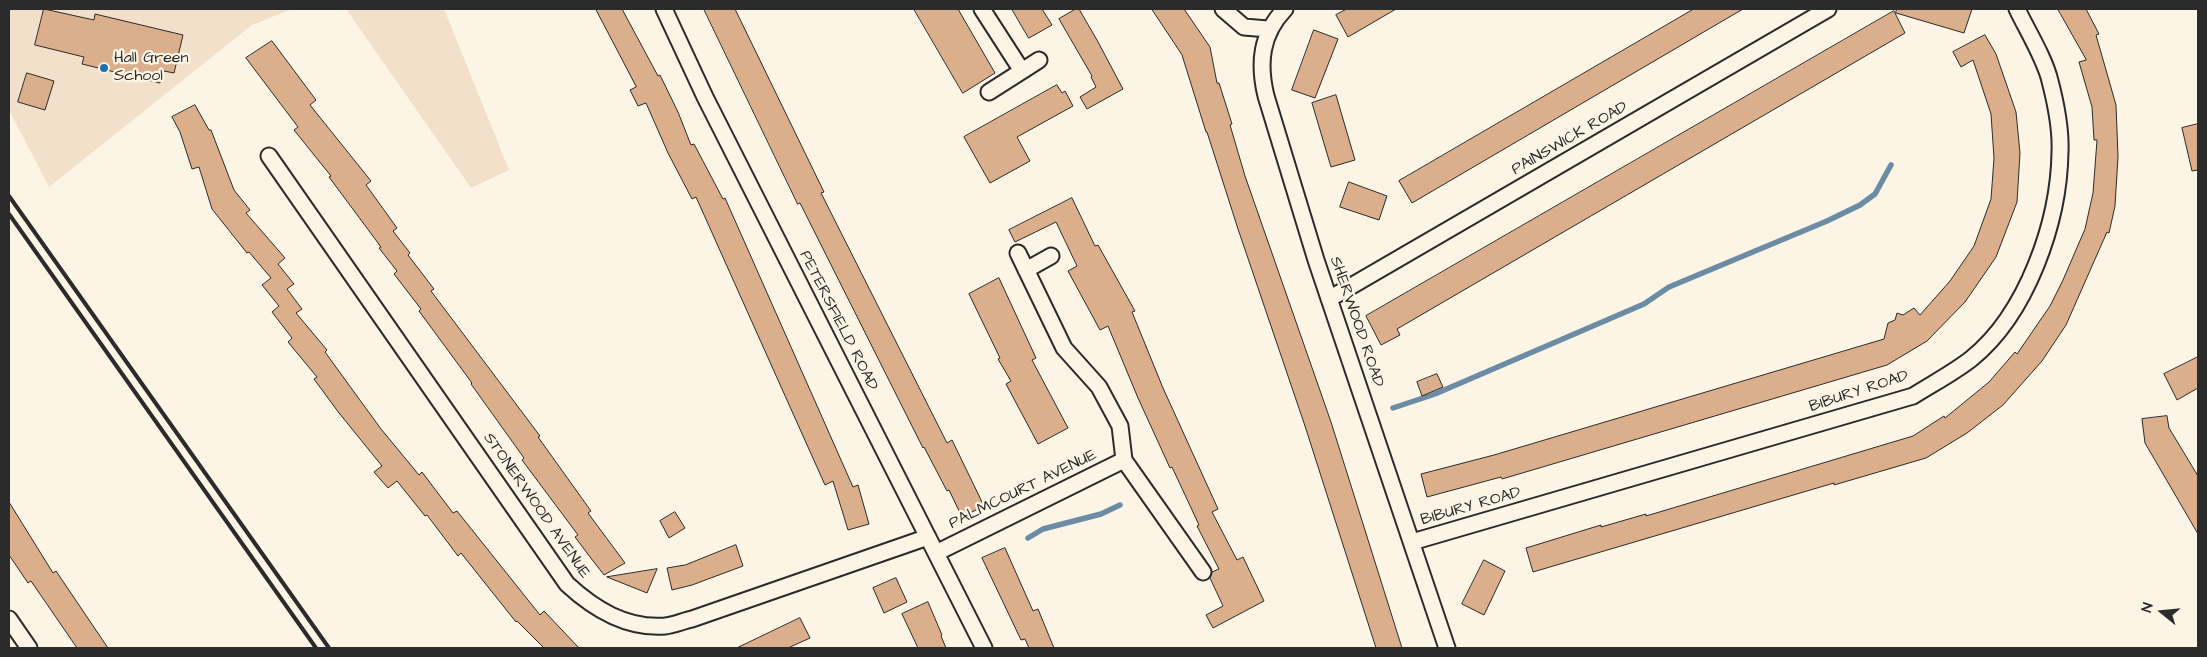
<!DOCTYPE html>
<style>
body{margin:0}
#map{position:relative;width:2207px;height:657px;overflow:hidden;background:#fcf5e5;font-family:"Architects Daughter",sans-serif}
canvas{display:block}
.frame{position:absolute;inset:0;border:10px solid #2b2b2b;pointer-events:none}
.north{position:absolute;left:2137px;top:587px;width:50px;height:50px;-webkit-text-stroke:4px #fcf5e5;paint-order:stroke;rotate:287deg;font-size:14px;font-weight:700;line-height:20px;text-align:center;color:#2b2b2b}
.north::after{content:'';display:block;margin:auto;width:18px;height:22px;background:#2b2b2b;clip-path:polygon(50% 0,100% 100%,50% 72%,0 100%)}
</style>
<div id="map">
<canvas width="2207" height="657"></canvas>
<div class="frame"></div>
<div class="north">N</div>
</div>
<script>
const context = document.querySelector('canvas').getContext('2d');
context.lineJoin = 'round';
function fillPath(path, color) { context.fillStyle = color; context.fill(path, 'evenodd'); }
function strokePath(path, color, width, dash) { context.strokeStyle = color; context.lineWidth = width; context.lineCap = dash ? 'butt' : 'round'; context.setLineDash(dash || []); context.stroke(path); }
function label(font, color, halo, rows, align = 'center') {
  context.font = font + ' "Architects Daughter",sans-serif'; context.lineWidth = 4.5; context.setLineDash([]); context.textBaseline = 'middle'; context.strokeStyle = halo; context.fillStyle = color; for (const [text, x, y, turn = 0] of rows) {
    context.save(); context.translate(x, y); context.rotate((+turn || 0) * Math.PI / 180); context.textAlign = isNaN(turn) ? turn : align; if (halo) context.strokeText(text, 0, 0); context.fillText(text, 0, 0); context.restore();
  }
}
fillPath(new Path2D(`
 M9,9H292L252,25L49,187L9,110Z
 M346,9H444L509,170L471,188Z`), '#f2e0ca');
strokePath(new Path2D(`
 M1393,408L1435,394L1644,304L1669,287L1827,221L1860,205L1875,194L1891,165
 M1028,538L1043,529L1101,514L1120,505`), '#6c8ca5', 5.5);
const building = new Path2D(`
 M44,9L94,20L95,14L183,35L174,73L164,71L160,83L82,64L84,57L35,45Z
 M596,9H622L658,76L660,75L678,112L691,145L694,144L723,199L725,198L853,487L858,485L869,524L848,530L833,481L825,485L696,197L692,199L668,153L646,103L638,106L630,90L636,87Z
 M704,9H735L824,192L821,193L947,443L952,440L984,506L962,517L949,490L947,491L924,447L923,448L800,203L798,204Z
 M914,9H958L995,73L963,93Z
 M1012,9H1042L1052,25L1029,38Z
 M1076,9H1079L1097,40L1123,89L1087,109L1080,97L1096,87L1091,77L1092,76L1059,19Z
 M1152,9H1184L1210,47L1217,83H1219L1232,124L1230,125L1245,176L1331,422L1402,648H1376L1305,426L1238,229L1207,132H1206L1182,55Z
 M1347,9H1396L1348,37L1336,15Z
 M1694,9H1743L1412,203L1399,181Z
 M1897,9H1972L1964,33L1896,13Z
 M2058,9H2086L2099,34L2096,35L2116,105L2118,157L2115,206L2109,233L2107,232L2066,325L2042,361L2003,405L1967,433L1926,458L1834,485V483L1533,572L1526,548L1601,525V527L1646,514V516L1913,436L1944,416L1945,418L1989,382L2015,352L2017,354L2050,306L2063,280L2085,229L2093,193L2097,140H2094L2092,107L2079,62L2086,60Z
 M1894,11L1905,33L1397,329L1400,335L1381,345L1366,316Z
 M1314,30L1338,39L1315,98L1292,90Z
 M1985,35L1996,54L2016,112L2020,153L2017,202L1996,257L1965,302L1927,341L1887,365L1502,479L1501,477L1427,497L1421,474L1494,455L1884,339L1888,323L1895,320L1897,313L1903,315L1914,308L1920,315L1950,281L1974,246L1991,199L1994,158L1991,114L1973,60L1961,67L1953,52Z
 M272,41L316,100L310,105L371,181L366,185L397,228L393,231L410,253L408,255L434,289L431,291L540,436L538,437L591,511L588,513L625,563L604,575L587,553L575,537L578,535L522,460L524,458L471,384L472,383L419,311L421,309L394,274L397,271L379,248L381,247L329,177L331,176L294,130L298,127L246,58Z
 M27,73L54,81L45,110L18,102Z
 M1057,85L1062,93L1065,91L1073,106L1017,137L1030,161L990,183L964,137Z
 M1336,95L1355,160L1331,167L1312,103Z
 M195,105L209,130H211L234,190L250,210L246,213L285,258L278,264L294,284L287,289L302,309L296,313L327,350L325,352L381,429L419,475L422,472L453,513L457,511L540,615L544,611L579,648H544L517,621L516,622L461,553L458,556L427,515L425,516L397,481L388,488L374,472L382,466L339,413L314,379L317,377L288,342L292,338L272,312L279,306L262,285L271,278L249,252L247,253L212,209L199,167L192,169L180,132L172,117Z
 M2198,124V170L2192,171L2182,128Z
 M1349,182L1387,196L1379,220L1340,207Z
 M1072,198L1095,246L1098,245L1135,311L1132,312L1163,388L1218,509L1212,512L1237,560L1243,557L1264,601L1213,628L1206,615L1223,606L1210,578L1212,572L1219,569L1197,526L1199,525L1172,467L1170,468L1138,398L1108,326L1100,330L1068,271L1077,266L1056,222L1015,242L1009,230Z
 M999,278L1036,358L1032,360L1068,428L1038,444L1006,384L1011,381L998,359L1000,358L969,294Z
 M2198,357V388L2177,400L2164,374Z
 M1437,374L1443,387L1422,396L1417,382Z
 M2167,416L2169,428L2198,476V534L2145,443L2142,419Z
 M9,502L53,573L56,571L108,648H77L31,581L28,583L9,555Z
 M675,512L685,528L669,538L660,521Z
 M736,545L743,566L692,585L672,590L667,568L685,565Z
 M1005,548L1033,611L1038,609L1054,648H1029L1025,639L1021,640L982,558Z
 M1484,560L1505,571L1484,615L1462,604Z
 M657,569L647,593L607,577Z
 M896,578L907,602L884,613L873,588Z
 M928,602L942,635L941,636L946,648H918L902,614Z
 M800,618L810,638L788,648H737Z`);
fillPath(building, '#dbae8c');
strokePath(building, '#2b2b2b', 1);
const street = new Path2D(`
 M664,9L705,97L984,648
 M982,9L1022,71L989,92
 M1223,9L1244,27L1268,29
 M1285,9C1261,34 1258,63 1266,96L1316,260L1447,648
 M1022,71L1039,60
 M269,156L567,584C594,609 626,629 665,626C674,625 683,621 692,619L928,537
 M1018,253L1064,348L1099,387L1120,426L1124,460L1203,572
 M1026,270L1051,256
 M1329,299L1828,9
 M1412,542L1913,396C1932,384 1953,373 1971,359C2027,314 2059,222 2060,152C2061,129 2056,104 2050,81C2045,59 2027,30 2017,9
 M936,553L1124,460
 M9,619L29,648`);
strokePath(street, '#2b2b2b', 19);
strokePath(street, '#fcf5e5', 15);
strokePath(new Path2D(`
 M9,196L329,648
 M9,214L316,648`), '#2b2b2b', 4);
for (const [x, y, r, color] of [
 [104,68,5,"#1f6fb2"]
]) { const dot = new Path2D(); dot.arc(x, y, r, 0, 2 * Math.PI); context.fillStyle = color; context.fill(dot); strokePath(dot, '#fcf5e5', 2); }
label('16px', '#2b2b2b', '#fcf5e5', [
 ["Hall Green",114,59],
 ["School",114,77]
], 'left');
label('16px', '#2b2b2b', '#fcf5e5', [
 ["PAINSWICK ROAD",1570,139,-30],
 ["PETERSFIELD ROAD",838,321,63],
 ["SHERWOOD ROAD",1356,322,71],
 ["BIBURY ROAD",1859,392,-18],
 ["PALMCOURT AVENUE",1023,490,-26],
 ["STONERWOOD AVENUE",536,506,55],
 ["BIBURY ROAD",1471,507,-16]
]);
</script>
